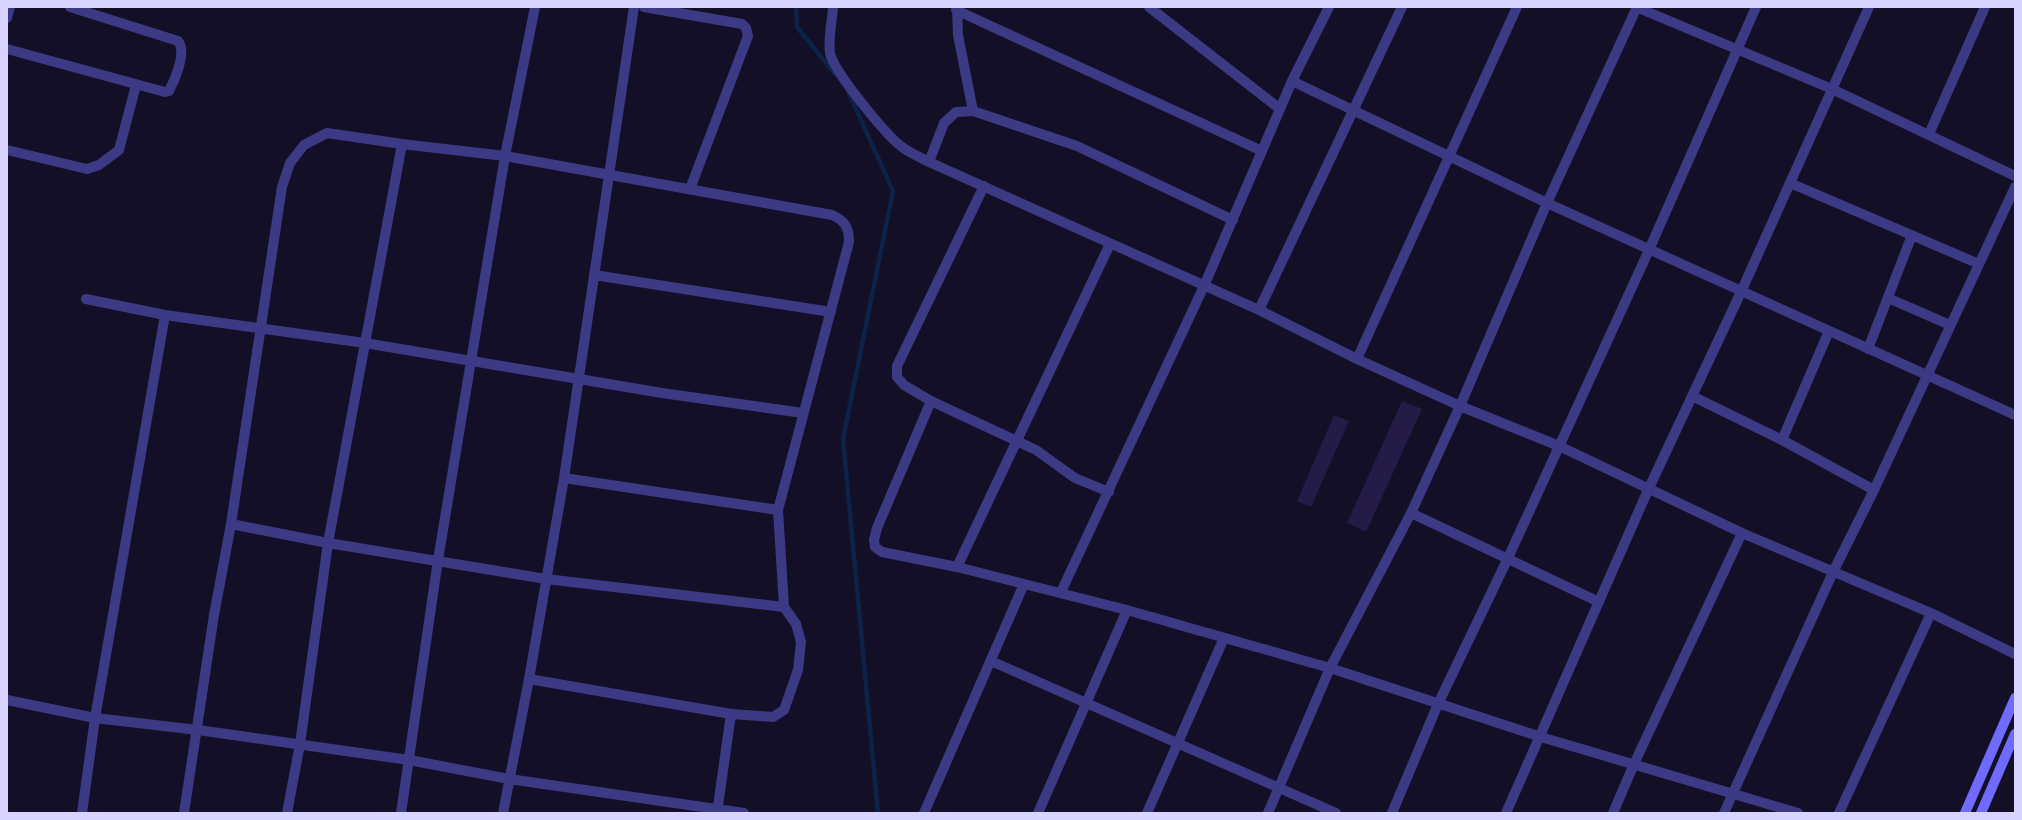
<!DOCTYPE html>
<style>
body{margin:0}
#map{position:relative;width:2022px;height:820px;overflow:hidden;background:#130f26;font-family:"Roboto Condensed",sans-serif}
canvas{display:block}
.frame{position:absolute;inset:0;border:8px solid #d9d4ff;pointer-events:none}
</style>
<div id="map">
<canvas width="2022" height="820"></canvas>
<div class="frame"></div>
</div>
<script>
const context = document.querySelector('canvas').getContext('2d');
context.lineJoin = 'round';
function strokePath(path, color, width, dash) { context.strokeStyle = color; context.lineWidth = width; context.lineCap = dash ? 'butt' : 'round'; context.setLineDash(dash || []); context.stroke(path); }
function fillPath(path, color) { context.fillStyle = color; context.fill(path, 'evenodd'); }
strokePath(new Path2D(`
 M796,7L797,27L835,74
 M848,91L893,191L843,439L878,813`), '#0c2248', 4.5);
fillPath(new Path2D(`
 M1402,401L1422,409L1366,532L1347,523Z
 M1334,415L1349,421L1311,507L1297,501Z`), '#241b47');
strokePath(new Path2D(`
 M644,7L742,24L746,28L748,36L690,189
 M833,7C832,22 828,38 830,53C833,71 886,135 902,147C910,153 920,157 929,162L1259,310L1357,359L1460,406L1559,446L1742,533L1931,613L2015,654
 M957,7L958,35L973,111
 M1149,7L1280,109
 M1636,7L1832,89L2015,176
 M956,10L1262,151
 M7,18L10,7
 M7,49L165,92L169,91C175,80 187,52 178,41L70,7
 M1292,81L1547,203L2015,415
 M1929,134L1985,7
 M7,150L87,169L99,165L119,150L136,85
 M929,162L944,123L956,112L973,111L1077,146L1233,220
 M1790,183L1979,264
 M984,186L897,366V377L904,385L931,401L1036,450L1075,478L1109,492
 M594,275L831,312
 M1888,298L1950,325
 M86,299L165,315L365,343L662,393L803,413
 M1259,310L1402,7
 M1868,349L1912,235
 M1357,359L1517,7
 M1692,396L1782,440L1874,490
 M931,401L877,528L874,540L875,547L882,552L957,567L1127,610L1330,668L1541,737L1798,813
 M1782,440L1829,331
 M564,478L778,510
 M1411,513L1599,602
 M231,524L282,187L290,163L304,145L327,133L402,144L505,156L832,215C845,221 849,227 849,242L778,510L784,607L796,624L801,642L798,670L784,710L773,717L731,714
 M957,567L1110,244
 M1061,592L1204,286L1292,81L1329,7
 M991,661L1336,813
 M529,679L731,714L717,813
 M7,700L95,718L198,730L409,760L509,779L744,813
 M82,813L95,718L165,315
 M184,813L214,615L231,524L328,543L546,579L784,607
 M287,813L300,744L328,543L402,144
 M401,813L438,560L505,156L535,7
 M503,813L529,679L564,478L634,7
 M924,813L1024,584
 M1038,813L1127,610
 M1147,813L1224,638
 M1268,813L1330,668L1411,513L1460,406L1547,203L1637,7
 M1392,813L1438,704L1508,558L1649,250L1756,7
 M1506,813L1648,490L1741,292L1869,7
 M1613,813L1634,764L1742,533
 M1724,813L1833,572L1874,490L2015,187
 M1839,813L1931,613`), '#3d3a85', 10);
strokePath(new Path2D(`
 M1965,813L2015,698
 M1981,813L2015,734`), '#6f6bff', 10);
</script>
